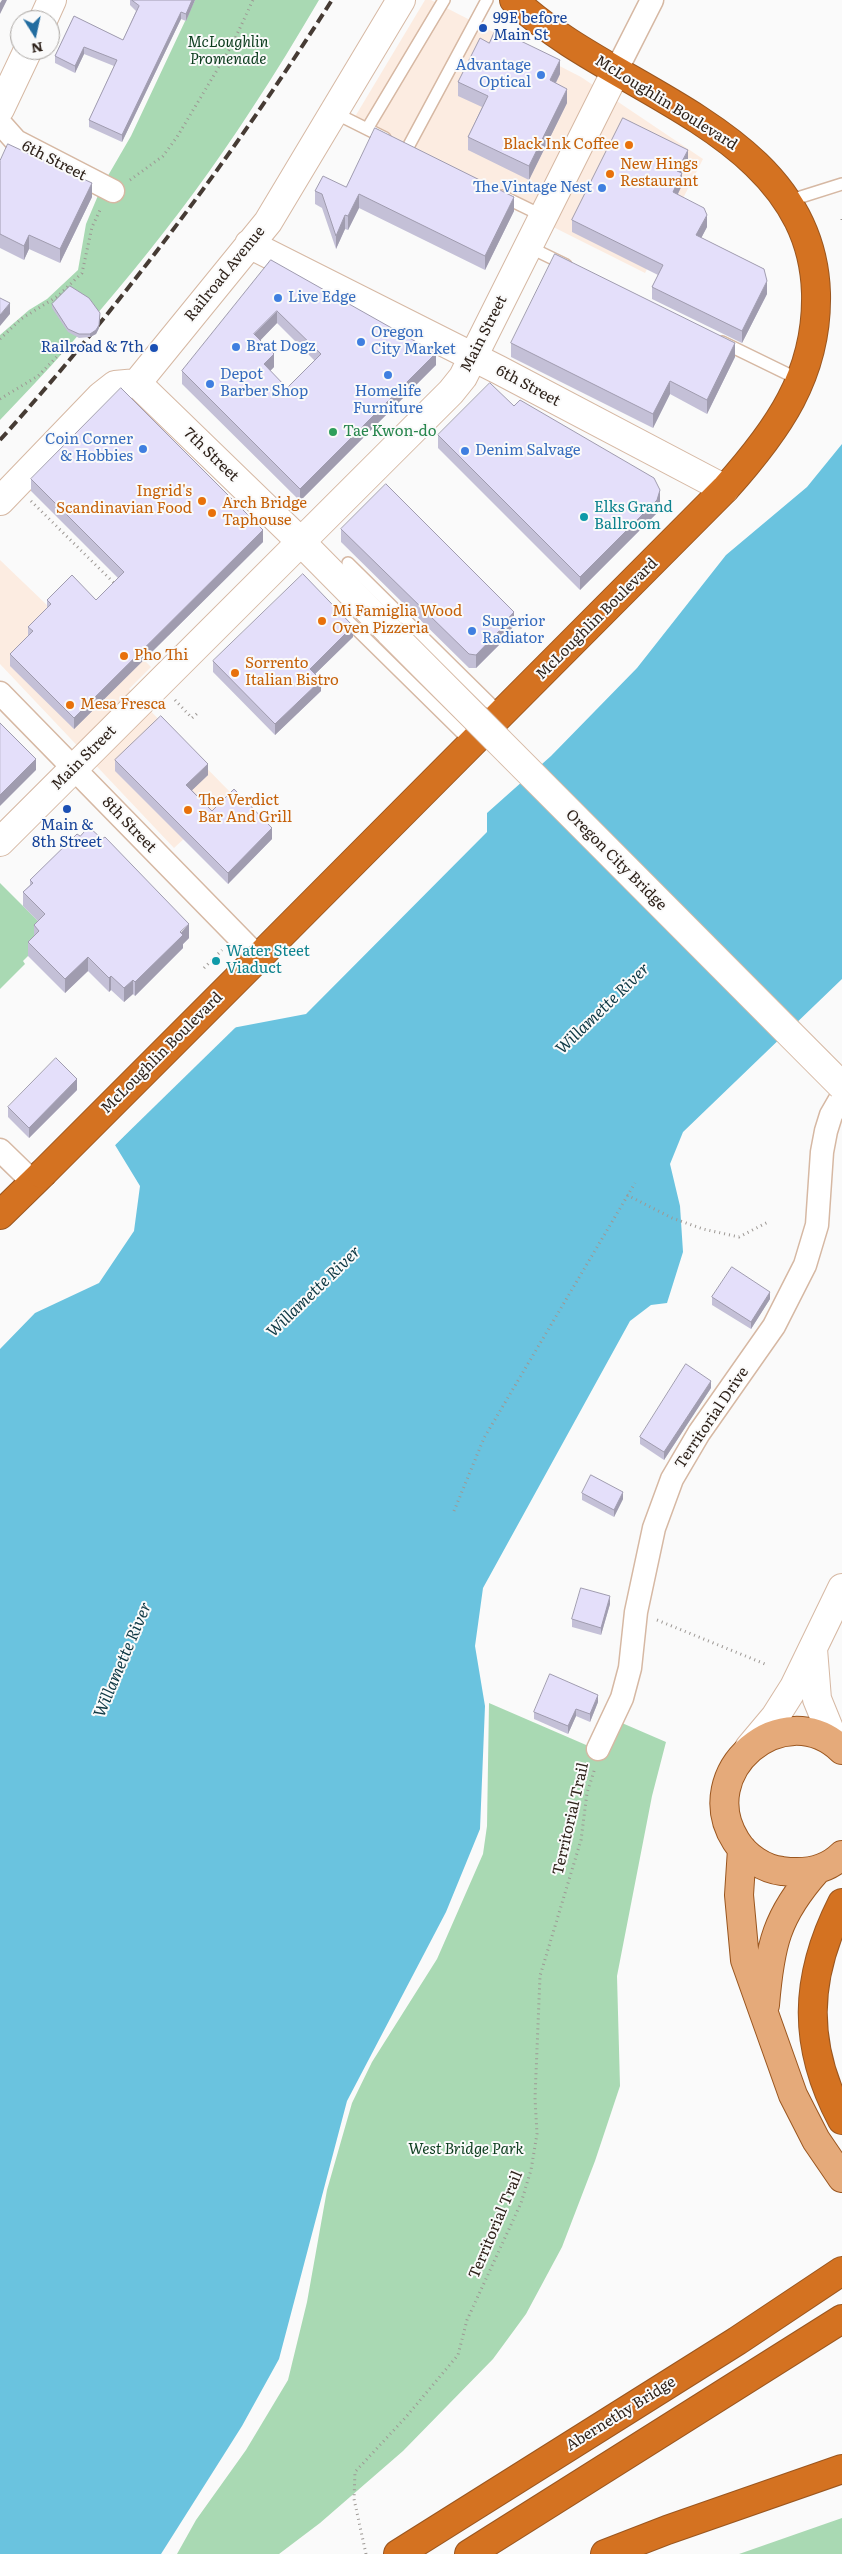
<!DOCTYPE html>
<style>
body{margin:0}
#map{position:relative;width:842px;height:2554px;overflow:hidden;background:#fafafa;font-family:Literata,serif}
canvas{display:block}
.north{position:absolute;left:10px;top:10px;width:50px;height:50px;box-sizing:border-box;background:#fafafa;border:1px solid #a8a4a0;border-radius:50%;rotate:170deg;font-size:14px;font-weight:700;line-height:20px;text-align:center;color:#2e221a}
.north::after{content:'';display:block;margin:auto;width:18px;height:22px;background:#236da0;clip-path:polygon(50% 0,100% 100%,50% 72%,0 100%)}
</style>
<div id="map">
<canvas width="842" height="2554"></canvas>
<div class="north">N</div>
</div>
<script>
const context = document.querySelector('canvas').getContext('2d');
context.lineJoin = 'round';
function fillPath(path, color) { context.fillStyle = color; context.fill(path, 'evenodd'); }
function strokePath(path, color, width, dash) { context.strokeStyle = color; context.lineWidth = width; context.lineCap = dash ? 'butt' : 'round'; context.setLineDash(dash || []); context.stroke(path); }
function label(font, color, halo, rows, align = 'center') {
  context.font = font + ' Literata,serif'; context.lineWidth = 4; context.setLineDash([]); context.textBaseline = 'middle'; context.strokeStyle = halo; context.fillStyle = color; for (const [text, x, y, turn = 0] of rows) {
    context.save(); context.translate(x, y); context.rotate((+turn || 0) * Math.PI / 180); context.textAlign = isNaN(turn) ? turn : align; if (halo) context.strokeText(text, 0, 0); context.fillText(text, 0, 0); context.restore();
  }
}
fillPath(new Path2D(`
 M425,0H431L581,77L703,159L645,273L350,125Z
 M0,560L49,607L96,611L151,667L129,689L232,794L174,848L0,664Z`), '#fcece1');
fillPath(new Path2D(`
 M195,0H319C297,37 275,74 251,110C179,221 92,325 0,420V335L29,310L47,299L78,270L86,224L102,186L131,136Z
 M0,883L45,928L39,945L23,961L25,964L0,989Z
 M489,1703L600,1751L615,1720L666,1742L652,1796L617,1976L620,2086L595,2161L562,2247L526,2314L493,2359L403,2451L320,2523L279,2554H177L196,2520L246,2450L288,2380L307,2302L327,2190L352,2103L372,2062L437,1959L483,1854L487,1826Z
 M842,2518V2554H739Z`), '#a9d9b3');
fillPath(new Path2D(`
 M842,444V979L683,1132L670,1164L680,1206L683,1252L667,1303L651,1305L630,1321L483,1588L475,1646L485,1706L480,1829L446,1912L347,2101L279,2359L242,2426L161,2554H0V1349L35,1313L99,1283L134,1231L140,1186L115,1145L227,1029L306,1014L487,832V813L551,756L637,668L726,555L807,487Z`), '#6ac3df');
fillPath(new Path2D(`
 M238,1025L113,1147V1143L225,1028Z`), '#fafafa');
const lane = new Path2D(`
 M335,113L385,138
 M367,129L444,0
 M407,149L487,0
 M502,196L543,216
 M788,201L842,184
 M529,247L566,265
 M722,342L800,380
 M348,563L501,714
 M343,616L472,743`);
const street = new Path2D(`
 M616,71L652,0
 M0,123L16,141L113,191
 M0,693L258,957
 M0,1150L33,1182
 M598,1749L622,1698L630,1668L636,1612L654,1528L672,1479L699,1433L774,1326L805,1265L817,1225L822,1152L826,1131L831,1115L842,1096`);
const secondary = new Path2D(`
 M43,20L52,0
 M0,109L28,50
 M249,244L499,370L725,489
 M137,383L300,541L391,633
 M0,501L101,396L115,385L137,383L268,222L401,0
 M0,842L451,392L463,377L616,71
 M813,1649L817,1699L835,1743
 M749,1748L775,1717L794,1687L842,1588`);
const primary = new Path2D(`
 M842,1750C783,1694 692,1772 736,1841C746,1857 764,1869 782,1871C803,1874 826,1871 842,1855
 M742,1849L739,1895L745,1960L793,2095L816,2140L842,2178
 M765,2005C770,1945 776,1916 817,1870`);
const highway = new Path2D(`
 M258,958L725,489C777,431 818,375 816,293C811,130 612,94 514,0
 M0,1215L42,1174
 M842,1903C804,1978 802,2045 842,2120
 M398,2554L737,2341L842,2271
 M469,2554L842,2319
 M605,2554L667,2530L842,2469`);
strokePath(lane, '#d6b8a3', 14);
strokePath(street, '#d6b8a3', 25);
strokePath(secondary, '#d6b8a3', 30);
strokePath(primary, '#9a561f', 30);
strokePath(highway, '#9a561f', 30);
strokePath(new Path2D(`
 M130,180L163,156L177,137L232,45L253,0
 M842,219V220
 M0,339L21,319L58,296L82,273L92,227L101,208
 M0,399L38,376L73,340
 M31,501L115,584
 M175,700L192,718L199,712
 M204,968L222,950
 M627,1195L672,1218L703,1229L739,1237L768,1222
 M454,1511L484,1438L635,1183
 M657,1620L765,1664
 M366,2554L354,2499L355,2472L406,2417L458,2355L467,2320L521,2203L531,2170L537,2134L535,2098L540,1976L581,1840L587,1793L595,1768`), '#9d9894', 3, [1, 4]);
strokePath(lane, '#fff', 11);
strokePath(street, '#fff', 22);
strokePath(secondary, '#fff', 28);
strokePath(primary, '#e5aa7a', 28);
strokePath(highway, '#d47221', 28);
strokePath(new Path2D(`
 M0,440C123,303 233,156 332,0`), '#463b34', 4, [10, 5]);
const secondaryBridge = new Path2D(`
 M391,633L842,1086`);
const highwayBridge = new Path2D(`
 M42,1174L258,958`);
strokePath(secondaryBridge, '#d6b8a3', 30, []);
strokePath(highwayBridge, '#9a561f', 30, []);
strokePath(secondaryBridge, '#fff', 28);
strokePath(highwayBridge, '#d47221', 28);
fillPath(new Path2D(`
 M130,0H195L186,21L181,19L122,142L89,127V120L114,66L84,54L75,73L55,63V56L74,16L123,40L136,11L130,5Z
 M560,74L556,83L567,103L529,180L468,150V137L482,107L458,96V82Z
 M0,161L92,197L60,263L29,249L24,260L0,248Z
 M688,163L682,173V185L678,194L707,227L701,238L767,294L742,343L652,299V287L658,275L572,232V220Z
 M346,187L514,211L485,270L359,208L348,230L345,229L336,249L322,208L315,204V191Z
 M271,260L436,365L300,501L182,384V371ZM277,323L315,361L287,388L270,371L274,367L260,340Z
 M52,304L99,328L96,334L90,337L79,338L68,332L52,308Z
 M511,343L735,357L707,414L670,394L653,428L511,357Z
 M514,406L660,502L657,513L580,590L438,448V435Z
 M31,479L263,542L74,729L10,666V654L28,636V627L47,608V600H96L118,578L31,491Z
 M341,529L514,626L500,640V644L476,668H469L341,542Z
 M353,637L315,674L321,691L275,735L213,672V661Z
 M115,760L208,775L192,790L212,811L272,839L228,884L115,771Z
 M30,880L189,938L183,944V948L135,996L133,994L124,1002L111,990L109,992L88,971L65,993L28,956V942L34,936V925L38,921L23,906V892L30,885Z
 M77,1090L29,1138L8,1117V1107Z
 M712,1297L770,1299L751,1329L712,1305Z
 M711,1388L664,1460L640,1444V1437Z
 M582,1493L623,1499L614,1517L582,1500Z
 M610,1604L601,1635L572,1627V1619Z
 M598,1702L590,1722L576,1716L568,1734L534,1719V1712Z`), '#c4c0d7');
fillPath(new Path2D(`
 M2,0H7L0,14V3Z
 M192,0H195L186,21V14Z
 M181,12V19L122,142V135Z
 M84,47V54L75,73V66Z
 M560,60V74L550,94V80Z
 M567,89V103L529,180V166Z
 M688,150V163L682,173V185L673,204V192L677,171Z
 M92,183V197L60,263V249Z
 M359,194V208L348,230V216Z
 M514,197V211L485,270V256Z
 M345,215V229L336,249V236Z
 M707,215V227L696,248V235Z
 M29,235V249L24,260V246Z
 M767,281V294L742,343V331Z
 M10,303V314L0,326V315Z
 M277,311V323L254,347V334Z
 M100,313L99,328L96,334L90,337V334Z
 M735,343V357L707,414V400Z
 M436,353V365L300,501V489Z
 M274,354V367L264,377V364Z
 M670,381V394L653,428V414Z
 M660,490V502L657,513L580,590V577Z
 M263,530V542L74,729V718Z
 M514,612V626L500,640V644L476,668V655L500,627Z
 M353,626V637L310,679V669Z
 M321,680V691L275,735V724Z
 M36,759V770L0,806V795Z
 M208,764V775L186,796V785Z
 M272,828V839L228,884V873Z
 M189,924V938L183,944V948L135,996V982Z
 M88,957V971L65,993V979Z
 M111,976V990L109,992V978Z
 M133,980V994L124,1002V988Z
 M77,1079V1090L29,1138V1128Z
 M770,1292V1299L751,1329V1322Z
 M711,1381V1388L664,1460V1452Z
 M623,1492V1499L614,1517V1510Z
 M610,1596V1604L601,1635V1628Z
 M598,1695V1702L590,1722V1714Z
 M576,1709V1716L568,1734V1726Z`), '#a09caf');
const building = new Path2D(`
 M132,0H192L186,14L181,12L122,135L89,120L117,60L84,47L75,66L55,56L74,16L123,40L139,6Z
 M496,29L560,60L550,80L567,89L529,166L468,137L488,96L458,82L480,38L489,43Z
 M623,118L688,150L677,171L682,173L673,192L704,208L707,215L696,235L764,269L767,281L742,331L652,287L663,265L572,220Z
 M375,128L514,197L485,256L359,194L348,216L345,215L336,236L322,194L315,191L323,176L346,187Z
 M8,144L92,183L60,249L29,235L24,246L0,234V161Z
 M555,254L735,343L707,400L670,381L653,414L511,343Z
 M271,260L436,353L300,489L182,371ZM277,311L321,354L287,388L264,364L274,354L254,334Z
 M70,286L89,298L100,313L99,325L96,330L90,334H79L68,329L52,304Z
 M0,298L10,303L0,315Z
 M490,383L514,406L520,400L654,478L660,490L657,500L580,577L438,435Z
 M121,388L263,530L74,718L10,654L33,631L28,627L51,604L47,600L72,575L96,600L124,572L31,479Z
 M386,484L514,612L500,627V630L476,655L469,654L341,529Z
 M303,574L353,626L310,669L321,680L275,724L213,661Z
 M161,716L208,764L186,785L212,811L234,789L272,828L228,873L115,760Z
 M0,723L36,759L0,795Z
 M89,827L102,839L105,837L189,924L180,932L183,935L135,982L133,980L124,988L111,976L109,978L88,957L65,979L28,942L39,931L34,925L45,914L23,892L33,883L30,880L77,834L80,836Z
 M56,1058L77,1079L29,1128L8,1107Z
 M732,1267L770,1292L751,1322L712,1297Z
 M686,1364L711,1381L664,1452L640,1437Z
 M591,1475L623,1492L614,1510L582,1493Z
 M581,1588L610,1596L601,1628L572,1619Z
 M550,1674L598,1695L590,1714L576,1709L568,1726L534,1712Z`);
fillPath(building, '#e4dffa');
strokePath(building, '#a09caf', 1);
for (const [x, y, r, color] of [
 [483,28,5,"#1a4fb4"],
 [541,75,5,"#3f7fe0"],
 [629,145,5,"#e8710a"],
 [610,174,5,"#e8710a"],
 [602,188,5,"#3f7fe0"],
 [278,298,5,"#3f7fe0"],
 [361,342,5,"#3f7fe0"],
 [236,347,5,"#3f7fe0"],
 [154,348,5,"#1a4fb4"],
 [388,375,5,"#3f7fe0"],
 [210,384,5,"#3f7fe0"],
 [333,432,5,"#2e9e5b"],
 [143,449,5,"#3f7fe0"],
 [465,451,5,"#3f7fe0"],
 [202,501,5,"#e8710a"],
 [212,513,5,"#e8710a"],
 [584,517,5,"#0f9aa8"],
 [322,621,5,"#e8710a"],
 [472,631,5,"#3f7fe0"],
 [124,656,5,"#e8710a"],
 [235,673,5,"#e8710a"],
 [70,705,5,"#e8710a"],
 [67,809,5,"#1a4fb4"],
 [188,810,5,"#e8710a"],
 [216,961,5,"#0f9aa8"]
]) { const dot = new Path2D(); dot.arc(x, y, r, 0, 2 * Math.PI); context.fillStyle = color; context.fill(dot); strokePath(dot, '#fafafa', 2); }
label('15px', '#164399', '#fafafa', [
 ["99E before",493,19],
 ["Main St",493,36],
 ["Railroad & 7th",144,348,"right"],
 ["Main &",67,826,"center"],
 ["8th Street",67,843,"center"]
], 'left');
label('italic 15px', '#0a3b1c', '#fafafa', [
 ["McLoughlin",228,43],
 ["Promenade",228,60],
 ["West Bridge Park",466,2150]
]);
label('15px', '#366cbe', '#fafafa', [
 ["Advantage",531,66,"right"],
 ["Optical",531,83,"right"],
 ["The Vintage Nest",592,188,"right"],
 ["Live Edge",288,298],
 ["Oregon",371,333],
 ["City Market",371,350],
 ["Brat Dogz",246,347],
 ["Depot",220,375],
 ["Barber Shop",220,392],
 ["Homelife",388,392,"center"],
 ["Furniture",388,409,"center"],
 ["Coin Corner",133,440,"right"],
 ["& Hobbies",133,457,"right"],
 ["Denim Salvage",475,451],
 ["Superior",482,622],
 ["Radiator",482,639]
], 'left');
label('15px', '#2e221a', '#fafafa', [
 ["McLoughlin Boulevard",666,103,32],
 ["6th Street",54,161,27],
 ["Railroad Avenue",225,274,-51],
 ["Main Street",484,334,-63],
 ["6th Street",528,386,28],
 ["7th Street",211,455,44],
 ["McLoughlin Boulevard",597,619,-45],
 ["Main Street",84,758,-45],
 ["8th Street",129,825,46],
 ["Oregon City Bridge",616,860,45],
 ["McLoughlin Boulevard",162,1053,-45],
 ["Territorial Drive",712,1418,-56],
 ["Territorial Trail",571,1819,-77],
 ["Territorial Trail",496,2225,-67],
 ["Abernethy Bridge",621,2414,-32]
]);
label('15px', '#c56008', '#fafafa', [
 ["Black Ink Coffee",619,145,"right"],
 ["New Hings",620,165],
 ["Restaurant",620,182],
 ["Ingrid's",192,492,"right"],
 ["Scandinavian Food",192,509,"right"],
 ["Arch Bridge",222,504],
 ["Taphouse",222,521],
 ["Mi Famiglia Wood",332,612],
 ["Oven Pizzeria",332,629],
 ["Pho Thi",134,656],
 ["Sorrento",245,664],
 ["Italian Bistro",245,681],
 ["Mesa Fresca",80,705],
 ["The Verdict",198,801],
 ["Bar And Grill",198,818]
], 'left');
label('15px', '#27864d', '#fafafa', [
 ["Tae Kwon-do",343,432]
], 'left');
label('15px', '#0d838f', '#fafafa', [
 ["Elks Grand",594,508],
 ["Ballroom",594,525],
 ["Water Steet",226,952],
 ["Viaduct",226,969]
], 'left');
label('italic 16px', '#0e3844', '#fafafa', [
 ["Willamette River",603,1009,-44],
 ["Willamette River",314,1292,-44],
 ["Willamette River",123,1660,-67]
]);
</script>
